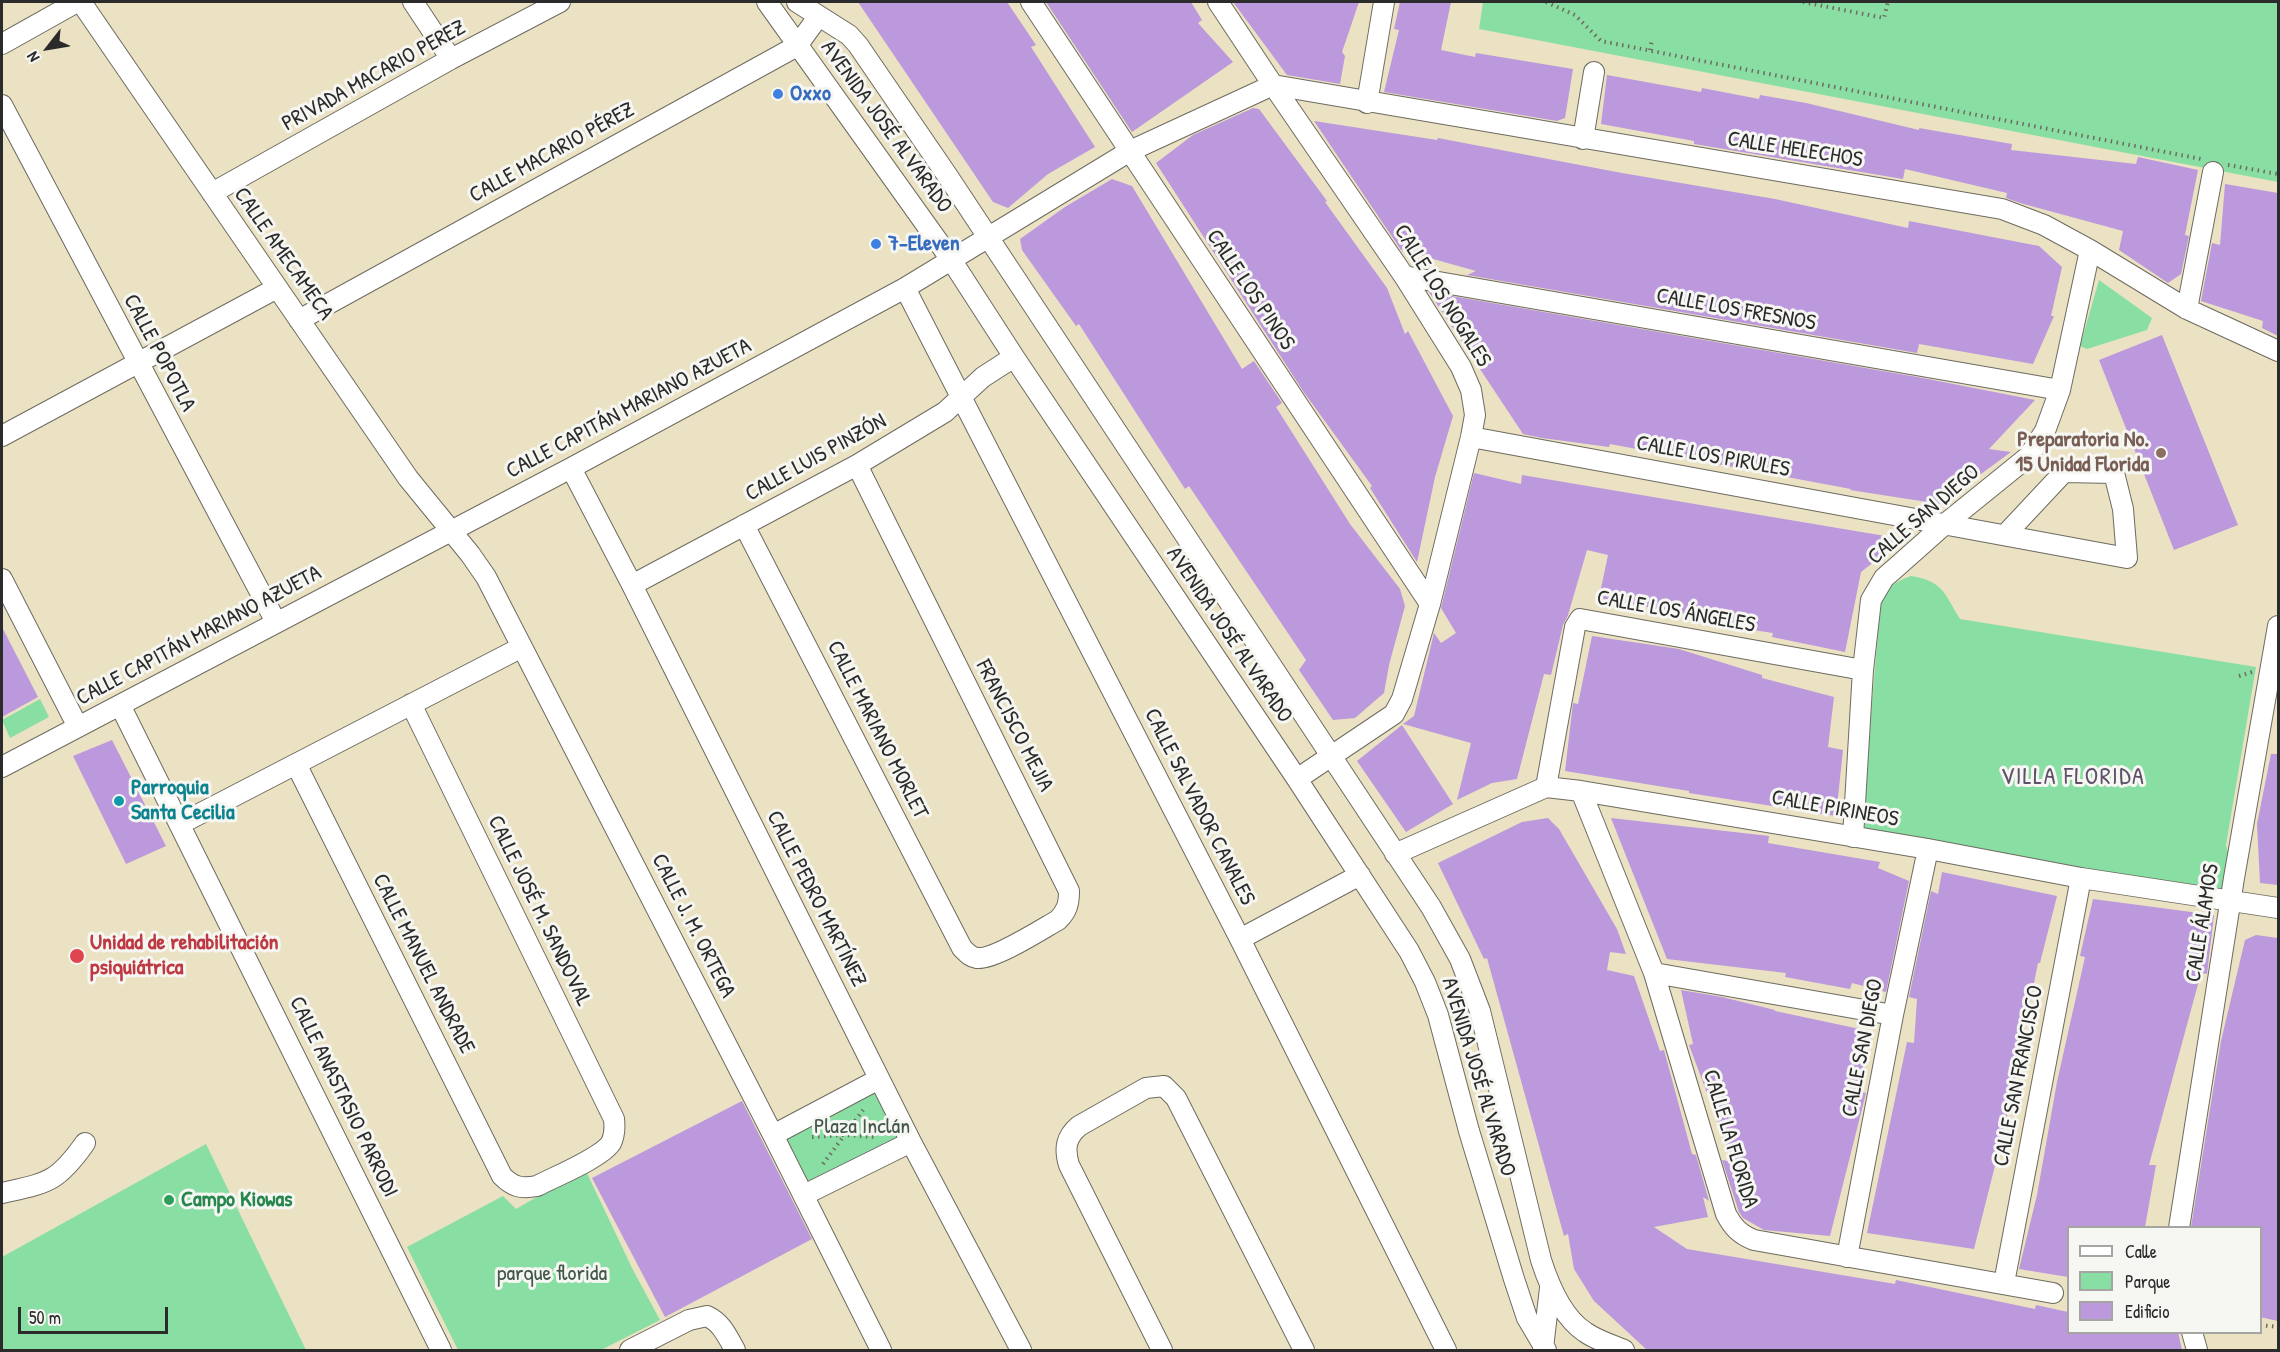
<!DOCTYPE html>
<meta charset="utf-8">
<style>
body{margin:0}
#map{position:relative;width:2280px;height:1352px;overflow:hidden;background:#eae2c3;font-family:"Patrick Hand",sans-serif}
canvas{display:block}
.frame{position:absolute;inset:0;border:3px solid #2b2b2b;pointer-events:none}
.legend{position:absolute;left:2067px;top:1226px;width:195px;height:108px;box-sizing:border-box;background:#f6f6f2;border:2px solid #a5a5a2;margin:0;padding:8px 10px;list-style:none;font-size:18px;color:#2b2b2b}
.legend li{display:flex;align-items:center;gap:12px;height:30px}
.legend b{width:30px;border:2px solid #a5a5a2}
.north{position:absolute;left:18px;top:18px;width:60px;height:60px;-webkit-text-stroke:4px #f6f6f2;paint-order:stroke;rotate:239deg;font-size:16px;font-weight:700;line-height:24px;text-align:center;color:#2b2b2b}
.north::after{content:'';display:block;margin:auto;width:21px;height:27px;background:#2b2b2b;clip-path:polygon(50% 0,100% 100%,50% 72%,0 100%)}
.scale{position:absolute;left:18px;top:1307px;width:150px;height:27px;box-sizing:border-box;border:3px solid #2b2b2b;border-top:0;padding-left:8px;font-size:18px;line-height:21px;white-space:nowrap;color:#2b2b2b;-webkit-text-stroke:4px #f6f6f2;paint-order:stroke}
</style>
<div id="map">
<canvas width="2280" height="1352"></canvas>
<div class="frame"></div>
<ul class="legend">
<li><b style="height:8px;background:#fff"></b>Calle</li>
<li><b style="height:16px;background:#89dfa3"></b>Parque</li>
<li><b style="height:16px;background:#bc98dc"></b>Edificio</li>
</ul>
<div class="north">N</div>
<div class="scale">50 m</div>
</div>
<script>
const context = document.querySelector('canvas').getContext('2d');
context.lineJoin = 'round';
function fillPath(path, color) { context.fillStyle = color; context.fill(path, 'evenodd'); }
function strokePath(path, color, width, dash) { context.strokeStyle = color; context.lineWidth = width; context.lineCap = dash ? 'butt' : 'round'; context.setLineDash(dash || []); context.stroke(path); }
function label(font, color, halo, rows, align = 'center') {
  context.font = font + ' "Patrick Hand",sans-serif'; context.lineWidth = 6; context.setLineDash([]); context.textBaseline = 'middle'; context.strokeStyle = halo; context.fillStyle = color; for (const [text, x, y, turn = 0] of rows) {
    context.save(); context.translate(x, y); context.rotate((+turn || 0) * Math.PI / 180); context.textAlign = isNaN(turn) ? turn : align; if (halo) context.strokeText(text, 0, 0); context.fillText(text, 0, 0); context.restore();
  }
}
fillPath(new Path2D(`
 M1483,2H2278V182L1479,29Z
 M2099,280L2152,318L2147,330L2087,349L2080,346Z
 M1911,576C1943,581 1944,593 1960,619L2256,667L2226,845L2234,878L2215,898L1868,833L1862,821L1880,608C1886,588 1892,583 1911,576Z
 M40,699L49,717L10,738L2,720Z
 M879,1079L911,1142L804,1195L773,1135Z
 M206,1144L306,1350H2V1257Z
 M585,1169L633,1270L660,1320L601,1350H458L407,1247L503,1196L516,1209Z`), '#89dfa3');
fillPath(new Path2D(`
 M858,2H1007L1036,45L1031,47L1095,147L1048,174L1008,208L993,202Z
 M1046,2H1191L1202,20L1198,23L1233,62L1132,132Z
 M1233,2H1359L1342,52L1345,56L1340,84L1287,75Z
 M1400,2H1451L1441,50L1475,57L1476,53L1573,69L1565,118L1557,121L1384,92L1399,30L1394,29Z
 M1607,75L1701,92L1702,88L1759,99L1760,95L1806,103L1919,130V128L2012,144L2011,150L2136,164L2138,157L2198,170L2185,235L2189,236L2181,274L2168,283L2119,250L2123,231L2020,203L2006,198L2007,193L1905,169L1903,179L1694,144V141L1601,124Z
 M1253,108L1259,109L1327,201L1325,202L1387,288L1405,334L1408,331L1453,416L1435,477L1417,562L1370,488L1372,486L1303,391L1156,163L1193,135Z
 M1314,121L1437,140L1438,138L1622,173L1775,199L1908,228L1909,221L2039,246L2062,267L2051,316H2054L2033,364L1919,344L1917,353L1467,275L1476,271L1401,250Z
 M1112,179L1132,186L1242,369L1254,361L1282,403L1276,407L1350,524L1400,589L1405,606L1389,665L1384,693L1355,718L1333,720L1299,670L1306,660L1189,486L1185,489L1079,324L1076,326L1022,250L1020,239L1065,207Z
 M2225,184L2278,193V336L2262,328L2263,321L2201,301L2212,243L2220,245Z
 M1429,292L1923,378L2035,400L1989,449L2011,452L1940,504L1850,490L1851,489L1610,444L1609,447L1542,438L1523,434Z
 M2162,335L2238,525L2174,550L2099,360Z
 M1474,473L1521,484L1522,475L1903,539L1861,572L1845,652L1772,637L1773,633L1706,623L1707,618L1599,598L1608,555L1587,550L1568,615L1563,625L1551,675L1544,674L1517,779L1492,783L1457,800L1471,743L1403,724L1414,716L1434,633L1441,643L1456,633L1441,608Z
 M2,627L38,697L2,717Z
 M1592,636L1679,649L1762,675V678L1834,697L1828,747L1843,750L1836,816L1689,793V791L1565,771L1573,703L1578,704Z
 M1402,725L1453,804L1406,832L1357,761Z
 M112,740L166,846L126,864L73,756Z
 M2271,754H2278V885L2260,883L2257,824Z
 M1548,818L1559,829L1617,929L1626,954L1610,952L1607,970L1634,976L1660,1051L1664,1050L1692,1154L1696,1155L1709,1201L1703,1197L1708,1217L1654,1227L1687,1249L1895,1284L1896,1280L2035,1309L2036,1305L2068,1312V1332H2178L2182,1350H1647L1594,1301L1574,1269L1568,1234L1564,1236L1487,958L1484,959L1438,863L1522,822Z
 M1611,818L1769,836L1768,843L1880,862L1878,868L1909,881L1886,992L1852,983L1850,989L1785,977L1786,973L1667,959Z
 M1942,872L2057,896L2040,963H2038L2006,1122L1974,1249L1867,1233L1907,1042L1914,1043L1917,999L1909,997L1931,891L1938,894Z
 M2093,899L2214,915L2207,974L2201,973L2149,1165H2156L2145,1227H2068V1277L2019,1269L2037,1195L2057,1082L2085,957L2080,956Z
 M2256,935L2278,938V1321L2260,1317V1227H2191L2221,1041L2245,940Z
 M1681,990L1722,997L1775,1010V1011L1874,1032L1856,1090L1866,1093L1830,1236L1764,1230L1743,1218L1739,1212L1722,1160L1733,1162L1689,1045L1693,1044Z
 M742,1101L812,1239L665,1317L592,1178Z`), '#bc98dc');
const minor = new Path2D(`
 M81,2L408,478L470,554L486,577L773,1135L881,1350
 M413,2L451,59
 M767,2L952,261L1014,357L1297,779L1409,951L1425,982L1438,1015L1469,1131L1514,1279L1527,1318L1546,1350
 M797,2L849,35L858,45L947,175L1431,907L1460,959L1480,1011L1541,1260C1549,1285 1562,1317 1585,1332C1596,1340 1612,1345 1624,1350
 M1031,2L1430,604
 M1218,2L1273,85L1404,276L1461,367L1471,390L1475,415L1471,437L1430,604L1402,699L1394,714L1297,779
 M2,44L77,2
 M1367,103L1384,2
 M2,105L276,622
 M1583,139L1594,72
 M212,193L451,59L560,2
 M1404,276L2060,390
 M905,288L1240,939L1446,1350
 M2187,309L2213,172
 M299,320L797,46L818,17
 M2,436L277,288
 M1471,437L2127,558L2123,509L2114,473L2064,472L2005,535
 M571,468L632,585L911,1142L1021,1350
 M744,525L962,948C967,953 970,957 977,958C994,960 1042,929 1058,920C1067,911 1069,904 1069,891L857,465
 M2,579L78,727
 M632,585L857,465L945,412L983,377L1014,357
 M120,705L441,1350
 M296,764L502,1176C513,1187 521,1189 537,1186C554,1177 601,1158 611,1143C615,1135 615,1128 614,1119L411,704
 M2,767L571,468L905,288L1130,151L1273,85L2002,209L2044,225L2090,250L2187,309L2278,351
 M1546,787L1575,627L1580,619L1863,670
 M1581,791L1654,973L1726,1214C1733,1227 1739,1234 1754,1240L2053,1293
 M180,824L522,647
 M1853,837L1863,670L1871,600L1884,578L1900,564L1945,524L2029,456L2045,431L2060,390L2090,250
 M1395,854L1546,787L1581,791L1928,849L2081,878L2278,908
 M1240,939L1360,875
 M1654,973L1893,1015
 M773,1135L879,1079
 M2,1193C47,1183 57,1183 85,1143
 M804,1195L911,1142
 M2179,1228L2234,878L2278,626
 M1847,1257L1893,1015L1928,849
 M2004,1283L2081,878
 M2192,1332L2197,1350
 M1543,1348L1550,1288
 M630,1350L689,1320L707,1316C722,1323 727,1336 735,1350
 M1162,1350L1069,1165C1064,1148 1066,1137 1079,1126L1146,1088L1164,1086L1176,1098L1304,1350`);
strokePath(minor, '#6e6b60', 22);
strokePath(new Path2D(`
 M1546,2L1575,15L1601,41L2201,159
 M1803,2L1884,18L1888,2
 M1650,50L1652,39
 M2228,165L2278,174
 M2239,676L2252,672
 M812,1137L845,1135L874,1137
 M823,1164L863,1110
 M2260,1325L2278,1327`), '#6e6b60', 4, [1.5, 4.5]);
strokePath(minor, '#fff', 20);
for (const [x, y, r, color] of [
 [778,94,6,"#3f7fe0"],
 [876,244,6,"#3f7fe0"],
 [2161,453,6,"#8d6e63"],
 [119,801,6,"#0f9aa8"],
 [77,956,8,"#e0444e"],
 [169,1200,6,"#2e9e5b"]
]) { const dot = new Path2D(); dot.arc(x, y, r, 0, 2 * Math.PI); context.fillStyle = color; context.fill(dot); strokePath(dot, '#f6f6f2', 2); }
label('22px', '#2b2b2b', '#f6f6f2', [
 ["PRIVADA MACARIO PEREZ",374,76,-29],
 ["AVENIDA JOSÉ ALVARADO",886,127,54],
 ["CALLE HELECHOS",1795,150,9],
 ["CALLE MACARIO PÉREZ",552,153,-29],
 ["CALLE AMECAMECA",283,254,55],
 ["CALLE LOS PINOS",1250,290,56],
 ["CALLE LOS NOGALES",1442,296,58],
 ["CALLE LOS FRESNOS",1736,310,10],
 ["CALLE POPOTLA",159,353,62],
 ["CALLE CAPITÁN MARIANO AZUETA",629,409,-28],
 ["CALLE LOS PIRULES",1713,457,10],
 ["CALLE LUIS PINZÓN",816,458,-29],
 ["CALLE SAN DIEGO",1924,515,-41],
 ["CALLE LOS ÁNGELES",1676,612,10],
 ["AVENIDA JOSÉ ALVARADO",1229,635,56],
 ["CALLE CAPITÁN MARIANO AZUETA",199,636,-28],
 ["FRANCISCO MEJIA",1014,726,63],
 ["CALLE MARIANO MORLET",877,730,63],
 ["CALLE SALVADOR CANALES",1199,807,63],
 ["CALLE PIRINEOS",1835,809,10],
 ["CALLE PEDRO MARTÍNEZ",816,899,63],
 ["CALLE JOSÉ M. SANDOVAL",539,911,64],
 ["CALLE ÁLAMOS",2203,923,-81],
 ["CALLE J. M. ORTEGA",693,926,63],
 ["CALLE MANUEL ANDRADE",423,964,63],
 ["CALLE SAN DIEGO",1863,1048,-79],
 ["CALLE SAN FRANCISCO",2019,1076,-79],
 ["AVENIDA JOSÉ ALVARADO",1478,1077,73],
 ["CALLE ANASTASIO PARRODI",343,1097,64],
 ["CALLE LA FLORIDA",1730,1139,73]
]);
label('bold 22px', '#366cbe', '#f6f6f2', [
 ["Oxxo",790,94],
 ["7-Eleven",888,244]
], 'left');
label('bold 22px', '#785e54', '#f6f6f2', [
 ["Preparatoria No.",2149,440],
 ["15 Unidad Florida",2149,465]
], 'right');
label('bold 22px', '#0d838f', '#f6f6f2', [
 ["Parroquia",131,788],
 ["Santa Cecilia",131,813]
], 'left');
label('bold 22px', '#be3a42', '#f6f6f2', [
 ["Unidad de rehabilitación",90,943],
 ["psiquiátrica",90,968]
], 'left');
label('22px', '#425849', '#f6f6f2', [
 ["Plaza Inclán",862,1127],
 ["parque florida",552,1274]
]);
label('bold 22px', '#27864d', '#f6f6f2', [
 ["Campo Kiowas",181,1200]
], 'left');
context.letterSpacing = '1.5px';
label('24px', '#5e5169', '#f6f6f2', [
 ["VILLA FLORIDA",2073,778]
]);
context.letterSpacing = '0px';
</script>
